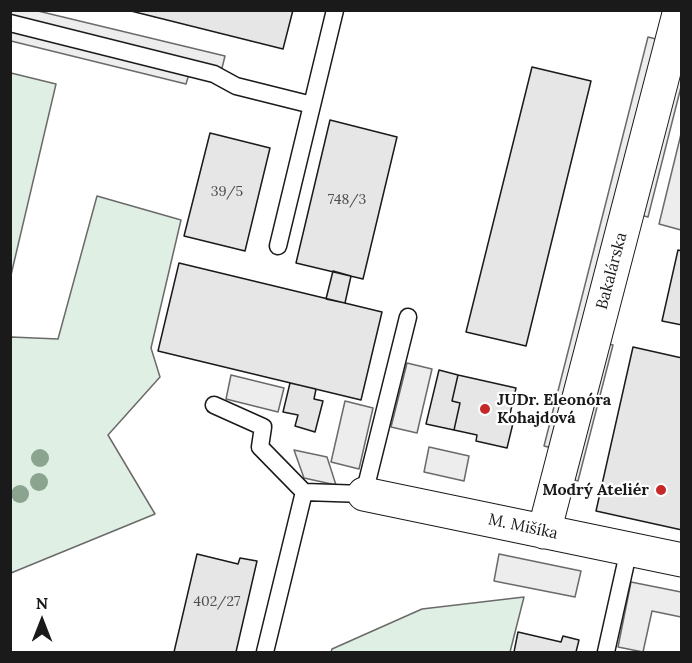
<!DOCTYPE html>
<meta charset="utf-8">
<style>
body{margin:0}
#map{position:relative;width:692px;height:663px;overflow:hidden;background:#fff;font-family:Lora,serif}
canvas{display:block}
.frame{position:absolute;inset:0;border:12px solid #1a1a1a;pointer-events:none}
.north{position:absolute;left:12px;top:591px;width:60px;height:60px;-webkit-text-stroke:4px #fff;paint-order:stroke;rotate:0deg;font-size:16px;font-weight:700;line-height:24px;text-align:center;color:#1a1a1a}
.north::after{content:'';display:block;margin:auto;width:21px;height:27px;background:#1a1a1a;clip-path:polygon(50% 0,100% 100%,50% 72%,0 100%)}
</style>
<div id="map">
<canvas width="692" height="663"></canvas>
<div class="frame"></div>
<div class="north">N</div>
</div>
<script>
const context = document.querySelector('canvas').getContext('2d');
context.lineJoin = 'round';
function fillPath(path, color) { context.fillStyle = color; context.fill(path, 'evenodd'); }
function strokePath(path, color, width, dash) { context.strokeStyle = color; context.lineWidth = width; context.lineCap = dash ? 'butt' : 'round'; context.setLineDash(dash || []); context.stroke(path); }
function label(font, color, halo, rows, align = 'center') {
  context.font = font + ' Lora,serif'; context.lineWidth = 4.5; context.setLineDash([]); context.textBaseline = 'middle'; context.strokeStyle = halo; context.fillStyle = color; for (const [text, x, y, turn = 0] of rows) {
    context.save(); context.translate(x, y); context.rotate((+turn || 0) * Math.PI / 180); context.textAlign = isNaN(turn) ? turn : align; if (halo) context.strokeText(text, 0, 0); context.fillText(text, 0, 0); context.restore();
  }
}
const green = new Path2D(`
 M11,73L56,84L11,275L10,73Z
 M97,196L181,220L151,348L160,377L108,435L155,514L11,573V337L58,339Z
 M524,597L510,652H331L332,649L422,609Z`);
fillPath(green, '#e0efe3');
strokePath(green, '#6a6a6a', 1.5);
const parking = new Path2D(`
 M11,11H38L225,56L222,68L11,16Z
 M11,30L189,74L186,84L11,41Z
 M648,37L660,40L556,449L544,446Z
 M682,44L681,87L648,217L636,214Z
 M681,134V230L659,224Z
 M601,342L613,345L578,481L566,478Z
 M407,363L432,369L417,433L391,427Z
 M231,375L284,388L278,412L226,399Z
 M345,401L373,408L359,469L331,462Z
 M429,447L469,456L464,481L424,472Z
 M294,450L327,457L336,485L304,478Z
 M499,554L581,571L575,597L494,581Z
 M631,582L681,592V617L652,611L643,652L618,647Z`);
fillPath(parking, '#ededed');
strokePath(parking, '#6a6a6a', 1.5);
const building = new Path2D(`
 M127,10H293L283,49Z
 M532,67L591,81L526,346L466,332Z
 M330,120L397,137L363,279L296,263Z
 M210,133L270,148L245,251L184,236Z
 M678,250L682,251V325L662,321Z
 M179,263L382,312L361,400L158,351Z
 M333,271L351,276L345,303L326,299Z
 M633,347L682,358V530L596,511Z
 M439,370L458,375L452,401L460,403L454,430L426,424Z
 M458,375L516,388L510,414L515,415L507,448L476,441L477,435L454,430L460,403L452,401Z
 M290,383L316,389L314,399L323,401L315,432L295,426L298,415L283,412Z
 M197,554L238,564L240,558L257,561L236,652H174Z
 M518,632L561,642L563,636L579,640L576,652H514Z`);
fillPath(building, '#e6e6e6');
strokePath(building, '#1a1a1a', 1.5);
const service = new Path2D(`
 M10,23L214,74L236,86L312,105
 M278,246L335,10
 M214,405L263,427L260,447L304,492
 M265,652L304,492L364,494L408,317
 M606,652L629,549`);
const minor = new Path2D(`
 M364,494L682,560
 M544,532L680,10`);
strokePath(service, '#1a1a1a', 19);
strokePath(minor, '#1a1a1a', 35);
strokePath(service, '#fff', 16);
strokePath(minor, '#fff', 33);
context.fillStyle = '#8aa48f';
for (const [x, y] of [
 [40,458],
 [39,482],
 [20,494]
]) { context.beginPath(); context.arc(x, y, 9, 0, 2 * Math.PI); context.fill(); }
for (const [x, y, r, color] of [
 [485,409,6,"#c62828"],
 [661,490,6,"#c62828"]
]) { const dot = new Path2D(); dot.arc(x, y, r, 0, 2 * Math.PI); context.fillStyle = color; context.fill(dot); strokePath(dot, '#fff', 2); }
label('14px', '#4d4d4d', null, [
 ["39/5",227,192],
 ["748/3",347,200],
 ["402/27",217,602]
]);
label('16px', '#1a1a1a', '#fff', [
 ["Bakalárska",612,271,-75],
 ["M. Mišíka",523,527,12]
]);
label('bold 16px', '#1a1a1a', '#fff', [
 ["JUDr. Eleonóra",497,400],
 ["Kohajdová",497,418],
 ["Modrý Ateliér",649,490,"right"]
], 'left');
</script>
